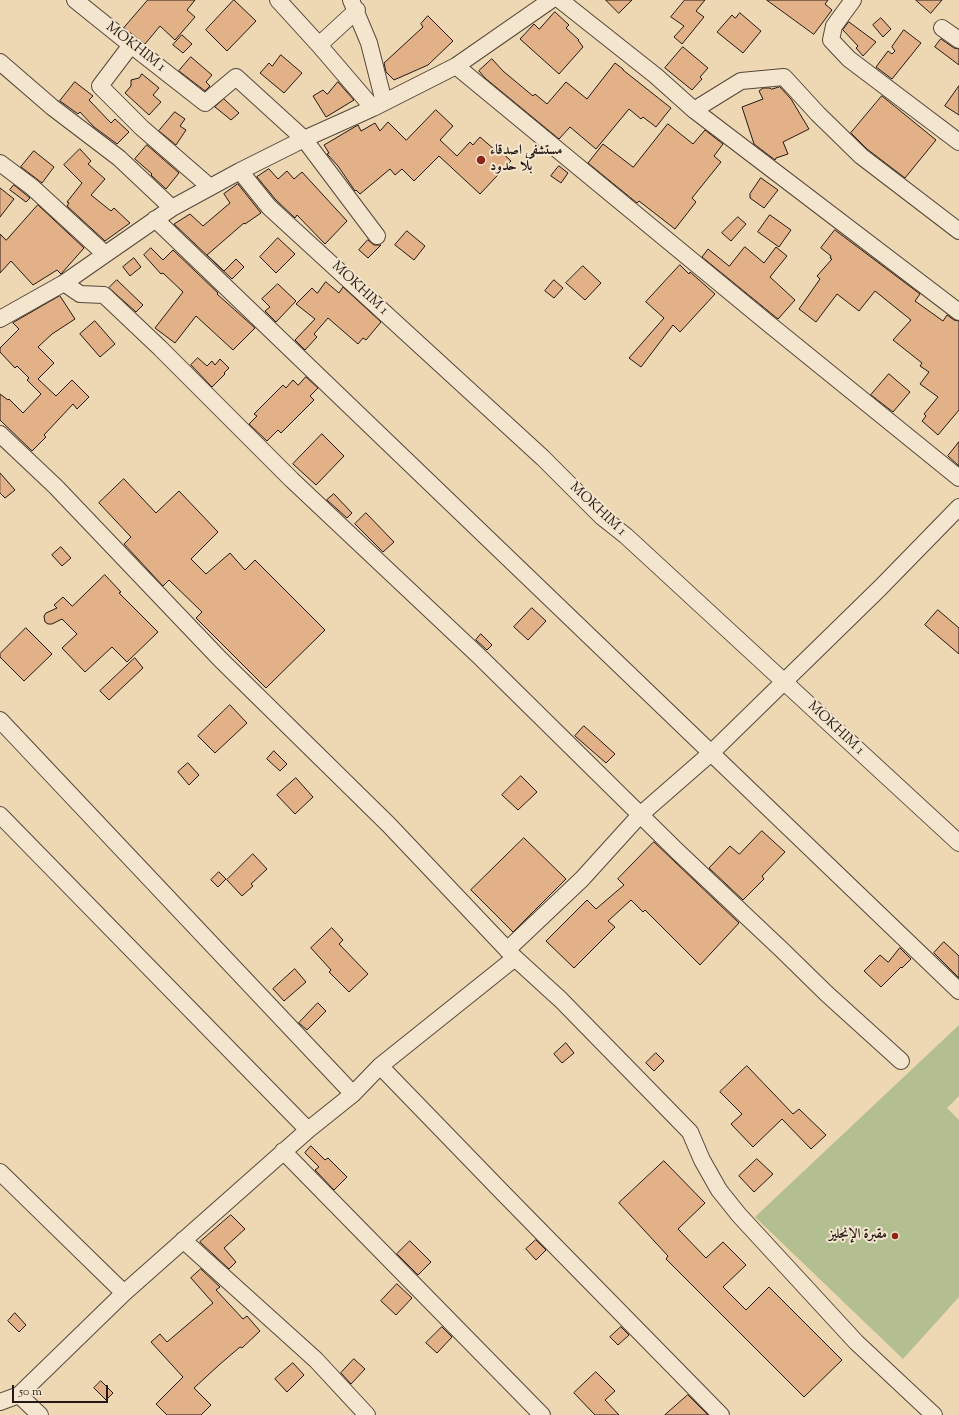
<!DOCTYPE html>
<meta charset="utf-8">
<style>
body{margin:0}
#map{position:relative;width:959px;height:1415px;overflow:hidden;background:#eed7b3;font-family:"Sorts Mill Goudy",serif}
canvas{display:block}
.scale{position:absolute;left:12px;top:1385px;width:96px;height:18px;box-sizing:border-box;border:2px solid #241913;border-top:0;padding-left:5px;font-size:12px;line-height:14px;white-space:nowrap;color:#241913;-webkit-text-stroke:3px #f4e5ce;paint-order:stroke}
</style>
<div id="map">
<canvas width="959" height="1415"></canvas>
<div class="scale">50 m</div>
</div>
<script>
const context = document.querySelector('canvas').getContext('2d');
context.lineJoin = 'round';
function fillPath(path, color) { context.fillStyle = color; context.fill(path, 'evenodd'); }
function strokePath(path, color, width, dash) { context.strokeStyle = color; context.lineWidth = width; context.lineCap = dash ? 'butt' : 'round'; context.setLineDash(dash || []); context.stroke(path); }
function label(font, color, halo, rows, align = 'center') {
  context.font = font + ' "Sorts Mill Goudy",Amiri,serif'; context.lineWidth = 4; context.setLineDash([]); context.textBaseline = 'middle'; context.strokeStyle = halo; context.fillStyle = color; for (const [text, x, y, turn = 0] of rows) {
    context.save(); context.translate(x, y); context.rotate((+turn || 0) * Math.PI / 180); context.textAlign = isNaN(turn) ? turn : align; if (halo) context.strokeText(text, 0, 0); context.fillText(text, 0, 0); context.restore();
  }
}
fillPath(new Path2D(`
 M959,1025V1096L947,1108L959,1120V1297L903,1359L755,1217Z`), '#b3bf91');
const building = new Path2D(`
 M148,0H195L187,10L195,17L175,40L160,26L145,44L124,28Z
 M234,0L256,21L227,51L206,30Z
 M606,0H632L619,13Z
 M685,0H705L696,11L704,17L682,44L674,37L684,26L671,17Z
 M767,0H828L825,4L832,10L814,34Z
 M916,0H942L931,13Z
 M555,12L569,25L566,28L579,40H578L583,47L559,74L520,39L534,24L539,29Z
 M740,13L761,31L743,53L717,32L732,15L735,18Z
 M428,16L453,41L428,65L394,80L386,72L384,63L423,27L421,24Z
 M881,18L891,29L883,37L873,25Z
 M849,22L876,42L863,56L856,48L858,46L843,30Z
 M904,30L921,43L892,79L876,67L888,51L892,54L895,51L892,47Z
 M182,35L192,44L183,53L173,45Z
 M941,39L954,48L959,49V65L935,47Z
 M683,47L708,68L700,77L702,79L692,90L665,68Z
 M281,55L302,73L284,93L260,73L269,63L272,66Z
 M191,57L212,75L206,82L210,86L205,91L179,71Z
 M492,59L503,71L533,96L535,94L547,104L566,82L587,99L615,63L623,69V70L671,108L656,127L643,117L641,119L629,109L596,149L570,127L559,139L485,78L479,71Z
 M142,74L159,88L153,95L161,102L149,115L125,93L131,86V80L139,78Z
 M75,82L93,96L89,100L111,123L115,119L129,132L117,144L94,127L80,112L78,114L60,101Z
 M338,82L354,100L326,117L313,96L323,90L327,94Z
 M959,86V115L945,106Z
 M780,87L791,99L809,129L783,142L788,154L776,158L775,160L754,144L742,107L763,99L759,91L763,88H770L771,89Z
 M882,96L936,140L905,178L867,149L851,133Z
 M224,99L239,113L231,120L215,107Z
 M436,110L453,126L440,140L457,156L470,142L473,145L480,137L495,150L497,148L511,161L480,194L439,156L414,181L402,169L395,175L390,169L360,194L356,190L355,191L338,166L328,155L327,154L329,153L324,145L358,125L361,131L375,123L380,131L388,122L406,140Z
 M175,112L185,119L180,126L186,130L176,145L159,131Z
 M668,124L693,144L705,130L723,144L714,156L721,162L692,198L696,202L675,229L639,201L637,203L588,163L603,144L633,167Z
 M147,145L179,173L166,189L151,175L152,174L135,159Z
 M80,149L91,161L88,164L105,179L91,195L111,211L114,208L130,223L105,241L67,206L69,203L67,202L82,183L64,165Z
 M34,151L54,167L42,183L21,167Z
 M559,166L568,173L561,183L551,176Z
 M269,169L278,179L287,171L294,179L302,172L347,221L325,244L297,215L295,218L276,200L257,177Z
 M761,178L778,190L764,208L750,198V194Z
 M238,184L261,213L245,224L244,223L207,255L224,271L236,259L244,267L232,279L174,224L190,214L203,226L230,203L224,194Z
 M14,185L30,198L26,202L10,190Z
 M0,188L14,199L0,217Z
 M38,205L84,248L61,274L57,270L33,285L11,261L0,273V234L6,240Z
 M770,215L791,230L779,247L758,232Z
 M738,217L746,224L731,241L722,233Z
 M835,230L920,294L915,301L943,321L947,315L954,320L959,321V410L938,435L922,421L926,416L924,414L938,397L920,384L929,372L920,366L922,363L893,340L911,320L875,291L859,311L837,294L816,322L799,309L820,279L817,276L832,259L830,258L831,256L821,248Z
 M407,231L425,246L414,260L395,245Z
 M278,238L295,254L276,273L260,257Z
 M368,240L374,245H381L368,258L359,250Z
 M745,247L764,263L776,247L787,256L770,277L795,300L778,319L702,257L708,249L729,266Z
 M151,248L163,260L173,250L218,293L217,294L255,328L233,350L196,316L175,343L155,328L183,292L163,273L161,274L144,255Z
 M134,258L141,267L130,276L123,267Z
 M680,265L689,274L690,272L715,294L680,332L673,325L641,367L629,358L664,318L646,302Z
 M583,266L601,283L585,300L566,283Z
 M117,280L143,305L136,312L109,288Z
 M554,280L563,288L554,298L545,291Z
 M326,282L339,293L343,287L381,322L366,340L363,338L358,344L328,318L314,334L317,337L305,350L295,340L315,319L296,304L312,288L317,293Z
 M278,284L296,301L276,322L265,311L270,307L262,299Z
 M60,296L75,319L52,334L38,347L54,363L38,379L56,396L72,380L89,397L77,409L73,404L44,435L46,437L32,451L0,420V394L8,400L9,399L23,413L41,394L27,380L29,378L17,366L15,368L0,352V348L19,329L13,323Z
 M95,321L115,344L100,357L80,334Z
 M198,358L207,366L212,361L215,365L220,359L229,368L224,373L225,374L212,387L191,365Z
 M889,374L910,392L893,412L871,395Z
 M306,377L318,388L310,396L314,400L281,433L278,430L267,441L249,424L257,416L254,414L283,385L286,388L293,380L298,385Z
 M322,434L344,456L316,485L293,464Z
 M959,442V466L948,456Z
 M0,473L15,490L5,498L0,493Z
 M124,479L156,513L179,491L218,532L191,559L206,574L230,553L245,570L255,560L325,630L266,688L196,618L202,612L169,580L163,586L124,544L131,537L99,503Z
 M334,494L352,513L347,518L327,500Z
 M366,513L394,542L383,552L355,524Z
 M61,547L71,558L62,566L52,555Z
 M105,575L121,592L119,593L158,632L127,662L112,647L85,672L62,648L77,634L62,619L52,624H48L45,622L44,616L46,613L57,608L54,605L63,597L72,606Z
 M532,608L546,621L528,640L514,627Z
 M938,610L959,628V654L925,625Z
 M26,628L52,654L24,681L0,657V654Z
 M481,634L492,645L487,650L476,640Z
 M135,658L143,668L109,700L100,691Z
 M230,705L247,723L215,753L198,736Z
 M584,726L615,754L606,763L575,736Z
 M274,751L287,764L280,771L267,759Z
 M188,763L199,775L189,785L178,772Z
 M521,776L537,792L518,810L502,795Z
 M296,778L313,797L295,814L277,795Z
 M762,831L785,852L762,876L764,879L743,900L709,868L730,846L739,854Z
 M524,838L566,879L513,932L471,890Z
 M654,842L739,923L700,965L645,910L643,912L631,900L608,921L615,927L574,968L546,941L587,900L596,909L624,885L618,879Z
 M253,854L267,869L251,884L253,886L242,896L227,880Z
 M219,872L226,879L218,887L211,880Z
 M332,928L343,940L339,944L368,974L349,992L329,972L331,970L311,948Z
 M944,942L959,956V978L934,953Z
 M900,948L911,959L902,968L901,967L881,987L864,971L880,955L888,962Z
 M295,969L306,982L284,1001L273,989Z
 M318,1003L326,1011L307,1030L299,1023Z
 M566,1043L574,1053L562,1063L554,1054Z
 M656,1053L664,1061L654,1071L646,1063Z
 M747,1066L793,1114L799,1109L826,1135L811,1149L782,1119L753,1147L731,1124L742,1114L720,1092Z
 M311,1146L325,1160L328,1158L347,1177L334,1190L315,1170L319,1167L305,1153Z
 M757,1159L773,1174L754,1192L739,1176Z
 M664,1161L705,1203L678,1229L706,1258L723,1242L746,1265L723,1287L746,1310L769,1287L842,1360L804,1397L666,1259L668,1256L619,1203Z
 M231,1215L245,1229L224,1248L236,1262L229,1269L200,1242Z
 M536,1240L546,1250L536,1260L526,1249Z
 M410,1241L431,1262L418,1275L397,1254Z
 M201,1269L220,1287L216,1290L243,1319L247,1316L260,1331L242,1348L240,1347L219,1365L194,1388L211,1405L201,1415H167L156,1404L183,1377L151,1342L160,1334L167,1342L213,1303L191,1278Z
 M397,1284L412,1298L396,1315L381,1301Z
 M15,1313L26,1325L19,1332L8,1321Z
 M442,1327L452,1337L437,1353L426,1343Z
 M621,1327L629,1335L618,1345L610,1337Z
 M354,1359L365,1369L351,1384L341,1373Z
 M293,1363L304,1375L287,1392L275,1379Z
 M596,1372L615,1391L605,1400L619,1415H595L574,1393Z
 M101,1381L113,1393L106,1400L94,1388Z
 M688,1395L708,1415H665Z`);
fillPath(building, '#e2b188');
strokePath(building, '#241913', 1);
const minor = new Path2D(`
 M75,0L131,45L205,103L236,77L304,139L377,236
 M278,0L319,45L373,108
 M351,0L369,43L384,102
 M560,0L656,76L694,110L959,312
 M853,0L834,26L831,40L849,59L959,142
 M942,28L959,40
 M131,45L100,86L142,128L210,187
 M319,45L357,10
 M0,62L52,107L119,158L172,208
 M456,66L769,324L959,478
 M694,110L741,81L784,77L818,114L861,156L959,231
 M0,163L32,187L105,254
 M240,171L269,207L543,458L602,517L626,536L959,843
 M155,219L959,991
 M64,283L80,294L104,295L160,348L292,480L481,658L677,851L782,950L827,994L901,1061
 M0,319L64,283L172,208L240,171L304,139L373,108L456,66L551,0
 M0,434L56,487L220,659L389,825L515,958L561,1000L690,1132L702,1160L719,1190L739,1215L856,1342L934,1415
 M0,720L353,1094
 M0,815L308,1130
 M507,950L582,879L640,815L711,753L880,588L959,507
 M380,1066L504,1194L721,1415
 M283,1151L542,1415
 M0,1172L124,1293
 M183,1240L316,1360L367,1415
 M19,1395L124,1293L308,1130L353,1094L380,1066L515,958
 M0,1402L19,1395L40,1415`);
strokePath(minor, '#56483b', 18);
strokePath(minor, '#f4e5ce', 16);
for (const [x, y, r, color] of [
 [481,160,5,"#8f2418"],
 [895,1236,4,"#8f2418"]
]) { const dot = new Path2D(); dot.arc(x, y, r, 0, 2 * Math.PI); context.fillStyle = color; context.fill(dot); strokePath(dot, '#f4e5ce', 1.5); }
label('14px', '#241913', '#f4e5ce', [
 ["MOKHIM 1",135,48,38],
 ["MOKHIM 1",359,289,43],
 ["MOKHIM 1",597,510,43],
 ["MOKHIM 1",835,729,43]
]);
label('bold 14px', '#241913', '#f4e5ce', [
 ["مستشفى اصدقاء",490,152],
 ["بلا حدود",490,168],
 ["مقبرة الإنجليز",887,1236,"right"]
], 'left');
</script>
